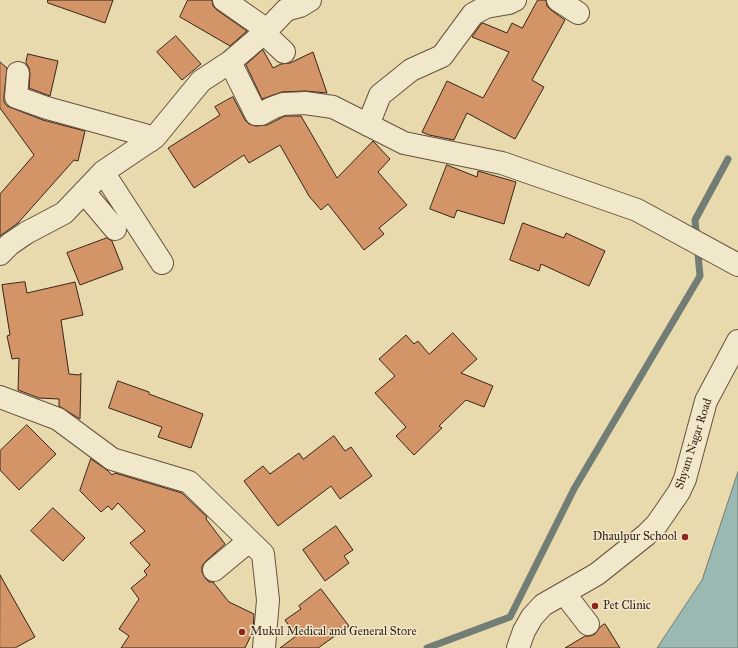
<!DOCTYPE html>
<style>
body{margin:0}
canvas{display:block;background:#e9daae}
</style>
<canvas width="738" height="648"></canvas>
<script>
const context = document.querySelector('canvas').getContext('2d');
context.lineJoin = 'round';
function fillPath(path, color) { context.fillStyle = color; context.fill(path, 'evenodd'); }
function strokePath(path, color, width, dash) { context.strokeStyle = color; context.lineWidth = width; context.lineCap = dash ? 'butt' : 'round'; context.setLineDash(dash || []); context.stroke(path); }
function label(font, color, halo, rows, align = 'center') {
  context.font = font + ' "IM FELL Great Primer",serif'; context.lineWidth = 3; context.setLineDash([]); context.textBaseline = 'middle'; context.strokeStyle = halo; context.fillStyle = color; for (const [text, x, y, turn = 0] of rows) {
    context.save(); context.translate(x, y); context.rotate((+turn || 0) * Math.PI / 180); context.textAlign = isNaN(turn) ? turn : align; if (halo) context.strokeText(text, 0, 0); context.fillText(text, 0, 0); context.restore();
  }
}
const water = new Path2D(`
 M738,472V648H657L702,580Z`);
fillPath(water, '#99b9b2');
strokePath(water, '#727d75', 1);
strokePath(new Path2D(`
 M427,648L510,617L574,489L700,276L695,220L728,159`), '#727d75', 7);
const building = new Path2D(`
 M48,0H113L105,23L48,3Z
 M188,0H212L213,6L217,10L247,31L230,46L180,17Z
 M538,0H546L547,6L551,10L565,20L532,80L544,87L515,139L467,113L454,140L429,135L422,132L447,81L483,98L509,52L472,37L481,24L483,23L507,33L512,23L522,28Z
 M176,36L201,64L182,80L157,52Z
 M263,50L273,68L281,64L290,63L313,52L327,93L305,91L282,92L262,99L246,65Z
 M28,54L58,61L50,96L29,88L30,74L29,68L26,63Z
 M0,62L7,68L4,96V102L7,106L43,120L85,131L78,161L74,160L18,223L0,236V194L34,155L0,108Z
 M233,97L245,120L249,124L256,126L267,125L285,116H301L337,178L373,141L390,159L378,172L407,205L379,228L384,234L364,250L328,204L321,210L309,196L280,145L249,163L244,155L194,188L168,148L220,115L215,107Z
 M447,165L477,177L478,171L516,182L504,224L457,210L454,218L430,209Z
 M523,223L564,238L566,233L605,251L589,286L541,264L539,271L510,260Z
 M107,238L112,241L123,269L80,285L67,253Z
 M25,282L27,293L75,282L83,315L61,320L69,374L79,375L81,373L80,419L59,406V399L39,398L18,390L19,358L12,359L7,336L10,335L2,285Z
 M453,333L477,359L461,373L493,386L484,407L466,400L439,426L442,428L414,455L396,436L406,427L375,393L395,376L379,359L406,335L414,344L418,341L429,354Z
 M118,381L149,392V394L203,414L191,448L158,437L162,427L109,408Z
 M27,425L56,454L19,490L0,470V451Z
 M334,436L345,451L351,447L372,476L340,499L331,486L278,526L244,481L263,466L270,474L299,453L303,459Z
 M91,459L107,470L112,475L115,473L182,493L207,517L206,519L225,544L206,561L202,566V572L205,578L209,582H213L229,602L254,614L253,631L245,648H121L129,636L119,629L139,599L131,588L147,575L144,571L150,565L130,543L145,531L118,503L112,510L108,506L101,512L80,491Z
 M53,508L85,538L63,561L31,531Z
 M336,526L353,550L344,556L349,563L325,581L303,550Z
 M0,575L35,637L15,648H0Z
 M321,589L349,626L318,648H280L296,636L285,620L301,609L299,606Z
 M605,624L620,648H565L585,636H590L595,634L600,627Z`);
fillPath(building, '#d39468');
strokePath(building, '#37241a', 1);
const minor = new Path2D(`
 M224,0L267,30
 M558,0L578,13
 M264,33L284,52
 M230,62L256,114H261L272,108L283,104L305,103L333,107L404,143L502,163L637,210L738,265
 M18,73L16,97L47,108L145,135L150,141
 M368,125L380,95L411,70L442,56L473,14L486,7L509,3L515,0
 M103,172L162,263
 M84,192L115,229
 M0,254L10,244L26,233L64,213L103,172L155,137L201,81L230,62L264,33L286,10L300,6L310,0
 M0,397L58,419L112,459L189,482L263,554L268,600L264,648
 M214,570L249,541
 M564,593L588,624
 M518,648L524,631L532,617L543,605L597,574L646,535L657,524L679,492L685,479L706,401L738,341`);
strokePath(minor, '#64523f', 24);
strokePath(minor, '#f1e7ca', 22);
for (const [x, y, r, color] of [
 [685,537,4,"#8f2418"],
 [595,606,4,"#8f2418"],
 [242,632,4,"#8f2418"]
]) { const dot = new Path2D(); dot.arc(x, y, r, 0, 2 * Math.PI); context.fillStyle = color; context.fill(dot); strokePath(dot, '#f1e7ca', 1.5); }
label('12px', '#37241a', '#f1e7ca', [
 ["Shyam Nagar Road",694,444,-72]
]);
label('12px', '#37241a', '#f1e7ca', [
 ["Dhaulpur School",677,537,"right"],
 ["Pet Clinic",603,606],
 ["Mukul Medical and General Store",250,632]
], 'left');
</script>
